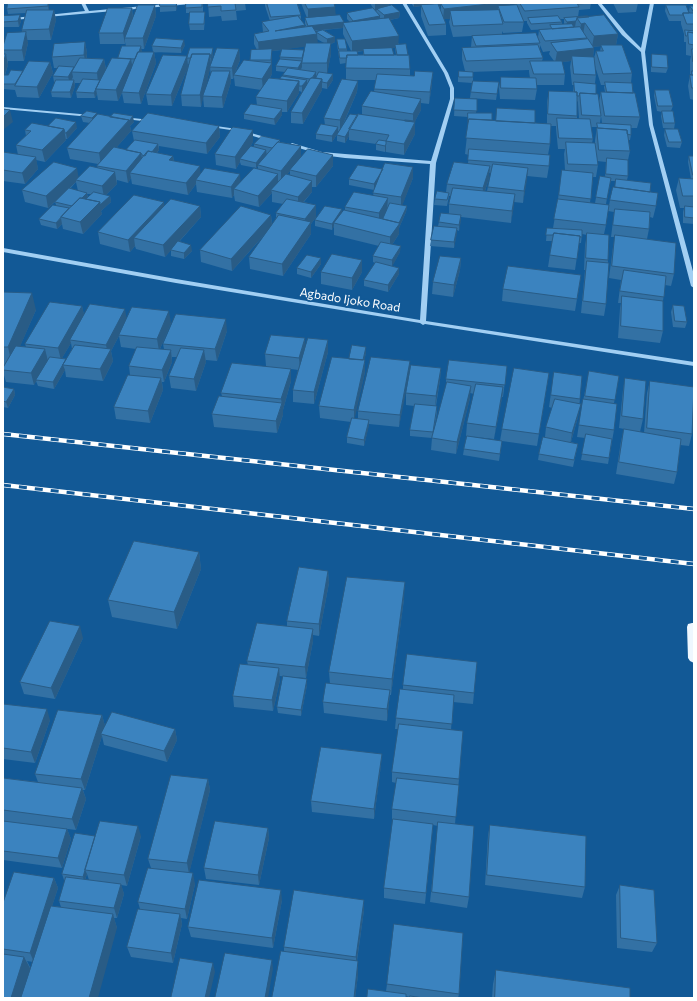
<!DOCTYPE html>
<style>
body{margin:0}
#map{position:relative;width:697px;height:1001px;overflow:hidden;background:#125996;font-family:Commissioner,sans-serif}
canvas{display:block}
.frame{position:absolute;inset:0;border:4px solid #fff;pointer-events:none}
</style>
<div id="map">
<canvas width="697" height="1001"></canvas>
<div class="frame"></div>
</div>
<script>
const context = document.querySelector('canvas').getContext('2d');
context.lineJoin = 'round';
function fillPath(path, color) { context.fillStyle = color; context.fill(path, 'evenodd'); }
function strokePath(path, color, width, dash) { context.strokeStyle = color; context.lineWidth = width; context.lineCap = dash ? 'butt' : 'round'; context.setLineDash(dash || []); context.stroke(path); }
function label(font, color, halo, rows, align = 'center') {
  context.font = font + ' Commissioner,sans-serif'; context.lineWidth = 3.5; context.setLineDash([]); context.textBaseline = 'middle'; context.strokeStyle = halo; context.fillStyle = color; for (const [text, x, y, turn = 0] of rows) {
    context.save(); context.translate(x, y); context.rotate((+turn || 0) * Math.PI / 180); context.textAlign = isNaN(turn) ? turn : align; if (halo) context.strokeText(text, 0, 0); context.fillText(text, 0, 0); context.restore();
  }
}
fillPath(new Path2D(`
 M81,3H85L89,11L177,3H193L191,4L47,17L45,16L47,15L85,11Z
 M402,3H406L448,73L454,88V99L436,163L426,321L694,362V366L425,324L423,325L420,323L176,283L3,252V248L176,279L420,320L430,164L345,158L322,155L289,145L292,143L322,152L345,154L431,161L450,99V88L444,73Z
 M597,3H601L626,33L641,48L650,3H654L645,52L653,125L694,275V288L691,286L649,125L641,52L622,35Z
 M33,16L35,17V18L3,21V19Z
 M3,107L91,115L93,116L91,117L3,109Z
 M123,117L151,120L153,121L151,122L125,119H123Z
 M209,125L237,129L272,139L269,141L237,131L211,127L209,126Z`), '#a2cff3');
fillPath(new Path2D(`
 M692,623H694V663L690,661L688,658L687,627L688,624Z`), '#eef7ff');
const rail = new Path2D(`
 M3,434L694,509
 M3,485L694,564`);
strokePath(rail, '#fff', 4.5);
strokePath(rail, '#125996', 3, [8]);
fillPath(new Path2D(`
 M8,3H53H49V10H54L56,20L51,40H27L28,43L24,61H8V65L5,75H8L23,71L50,62L53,73L39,98L17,97L15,90L3,89V46L22,32V30L26,13L8,14L7,9Z
 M177,3V7L176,11L160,12V6Z
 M186,3H203V12H205V18L204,30H190L189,24L190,13H186Z
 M208,3H245L246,10L236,11L237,20L222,21L221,16L209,17Z
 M265,3H297L301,15V20L305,26H306L305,24V18H307L301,3H334L335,15L344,23L350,22L347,19V13L373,8L370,3H389V6L400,12L399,18L390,20L399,45L410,69V76L432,84L429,104L421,103V110L415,121V134L404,155L386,152V150L385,152L376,150V144L349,140V136L345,143L337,141V135L339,131H338V133L332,142L316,139V134L325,125L324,118L358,81L357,92L343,125L358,115L362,114V106L374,91L376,80H346V63L340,64L337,44V39L347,49V51H351L343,34V28L324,30L335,37V42L331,44V54L327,73L333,80L327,89L322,88V90L303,124L291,123V112L302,92L299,91V93L287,112H282V115L275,125L244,119V114L257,105L256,97L261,90L235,86L234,77L233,79H231V82L223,108L204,107L203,96L201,107L182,106L181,95L189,64H188L187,58L213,53L211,65L239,49L240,60L235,73L250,60L257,50L254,44V34L263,32L262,22L270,21L265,6ZM323,30L316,32L315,31ZM317,39L324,43H317ZM306,46L304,52L286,49ZM392,48H395L396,55H394ZM282,50L280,57V59L276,66V71L285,72L283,75V76L280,79L270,78L272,74V51ZM363,51V55H358L357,52ZM210,68L211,75L204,94Z
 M411,3H427V5H434L432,3H510V5H515L514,3H591L590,9L579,10L578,17H589L618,34L616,45H610L632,73L631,83L640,117L637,128H631V135L630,140H628L630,151L628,160V176L627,180L650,192L656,206L653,218L650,217L649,229L647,239L674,274L671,286L665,285L663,301V331L660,343L618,338L620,308L621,303H618L621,280L609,278L613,247L615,237H611L613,221L614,212L608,211L610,200L615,187L616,181H610L606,204V225L604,234L608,260L606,304L604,316L581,313L585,270H584L585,245L587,235L582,234L581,243H579L575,270L548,267L552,241H546L547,228H553L558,199L562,170H565L564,154L565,149H558L556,129V126H551L550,144L548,155L549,166L547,178L527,176L523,203L514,202L511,223L461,217L459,231L457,230L454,248L430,246L431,240L438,226L439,222L449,214V204L451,196H449L447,206L434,205L435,199L446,192L447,184L468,163L469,155L465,154L468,126V117L454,116L455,98L477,99L476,113L492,120L496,121L497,108L535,123L547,124V102L549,91L573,92L574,85H572L570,67L571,61L562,62L565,74L564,85H537V89L535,100L500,99L499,88L501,77L530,78L529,72V70L470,72L473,77V81L499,82L496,100L470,98L472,83L458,82V77L459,71H465L462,59V48L471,47L472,36L453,37L449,22L450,19H444L446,24V35L428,36L421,16V6L414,7ZM439,5H441V11ZM560,19H564V24H562V22ZM524,21H527V23L531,30L550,29L539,30L538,37L502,35V31L503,33L522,32ZM540,45L543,52L550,51L549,54L554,61H542L543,58L540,49ZM601,46L600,51H596L594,58L593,57L594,48V47ZM595,66L601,85H605L604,87L605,92H601L599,101L596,94L595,83L596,75ZM577,101L578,102V104L579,119H577ZM601,116L602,123H600ZM591,127H597L595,140V143H592L593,139ZM597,161L606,162L605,177L600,176L595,203H590L593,177H596L598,165ZM489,173H491L487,191H485L489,178Z
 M613,3H638L636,12L618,13Z
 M684,3H694L684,4Z
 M155,5L156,16L144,49H141L142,52H154L156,63L141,104L124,103L122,93L118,101L98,100L97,94L95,98H77L76,92L81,83H75V86L71,98L52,97L51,92L55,82H54L53,76L58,68H54L52,57L85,42L87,53V58L104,59L106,69L118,58L126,46L125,42V44H100L99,33L132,8L133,17Z
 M666,5L689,13H690L689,11L690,6H694V100L690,99L688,86L690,75H691V74H690V60L691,56L686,55V42H684V34L681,24V21H669L665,11Z
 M20,15L21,21L19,27H3V16Z
 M185,45L181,53L153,52L152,46Z
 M652,54L668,68L666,73L651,72V59Z
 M187,56L188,67L172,106L148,105L146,94Z
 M655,90L673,106L671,111L675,123L674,129L663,128L661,116L662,112L657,111L654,96Z
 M81,116H97L134,122L130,126L131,131L116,148L126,150L134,141L132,131L219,126L220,137L207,154L159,146V150L157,153L173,156L174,161L200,174H240V183L258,169V166L256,168L241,165L240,162L236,169L216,165L215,154L253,142L248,150L254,147V144L280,140V142L301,146V157L333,155V166L316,187H312V192L304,202L316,205V217L311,224V234L283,276L250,269L249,257L266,233L232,271L201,262L200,250L271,215L272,225L276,218V213L283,204L272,202V193L259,207L235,201L234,195L232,198L197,192L196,184L188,195L132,184L131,178L128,183L117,180V184L106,195L110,196L111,202L101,211L102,214L83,234L63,229L62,224L57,229L41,225L39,219L56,205L55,202L62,196L48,208L25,202L22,190L79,177L98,168L97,166L98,164L70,159L67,148L90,123L83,122ZM290,171V175L287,174ZM76,182L78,191L70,189ZM87,194H91L88,197Z
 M48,126L77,128L67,139H66V140L45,162L36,160L38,169L25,184L3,181V152L18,155L16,145L26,136L25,130Z
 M665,129L682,142L680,148L667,147L664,135Z
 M689,156H694V224L683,223V212L684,208H680L676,190L679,178L691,179L688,162Z
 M413,167V178L402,205L407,206L406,212L399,228V234L392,245L400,252L392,266L399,268V274L388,292L364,286V280L375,263L373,262V256L379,246L334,235V226L332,230L315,226V220L342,209V213L345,210V207L373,196L374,190L349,185V179L383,170Z
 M164,206H200L201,217L179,242L192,251L184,259L171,256V250L165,257L136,249L135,246L130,252L100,244L98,232Z
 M461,258L460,270L453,297L432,294L433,282Z
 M321,264L311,278L297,274V268Z
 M321,272H362L352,290L321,284Z
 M581,275L575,311L502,301L503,289Z
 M3,292L36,310L20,346L26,347L25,344L82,306L84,315L171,323L160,349H164L163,344L227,331L217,361L206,360V362L196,391L171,388L169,376L177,357H172V362L164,382H162L163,390L150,423L116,419L114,407L130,375L129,366L136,349L121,347L119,336L111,351L113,361L103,381L66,377L65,370L54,389L38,386L36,381L34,385L6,382L3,372ZM71,343L72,349L66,360V359L62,358Z
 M673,305L687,322L685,328L673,327L671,312Z
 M305,338V345L328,340V352L314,404L293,402V390L298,370L291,369V381L283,410V415L277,433L214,427L212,414L222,396L221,393L266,366L265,354Z
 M366,353L364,360H365V372L354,418L358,419V411L410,361L399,427L369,424L364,446L347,443V437L351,422L320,418L319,406L349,359Z
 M507,366L503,397H502L494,439L466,436L467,423L474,394L470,393V398L456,454L431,450L432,438L410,436V430L414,406L406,405V393L441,368L440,380L436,406L437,412L434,431L446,386V379Z
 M589,371L619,376L614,403V430L608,464L581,460L585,438L577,437L581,411Z
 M554,372L580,399L578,417L571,442L578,444L573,467L538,460L539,454L545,437L546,427L552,408L549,407Z
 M549,373L537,446L502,441L499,461L463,455L464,449L500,441L502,429Z
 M625,378L643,419L640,432L619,428L623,390Z
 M650,381L692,434L689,446L680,445L677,472L674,484L616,474L621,441L624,429L644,433L647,393Z
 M3,387L14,389L15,395L8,408L3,407Z
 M199,552L201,569L177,629L112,617L108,600Z
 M328,571L329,583L319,636L313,635V641L306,678L279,676L280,680L273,711L234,707L233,696L248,665L247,661L287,626V621Z
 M404,599L391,695H390L389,702L387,721L324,713L323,702L330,684L329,672Z
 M83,638L55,699L24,694L20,682Z
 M307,685L301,716L278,713L277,707Z
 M403,685L474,693L473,704L453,702L451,730L459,779L455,824L469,897L467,908L430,902L438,826L433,825L425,904L384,898V888L393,820H392V809L396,783L392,782V772L398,729H395L396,718L403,689Z
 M3,704L50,720L35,763L3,759Z
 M102,715L105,726L175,729L177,740L167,762L104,745L102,736L85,790H83L86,799L76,830L3,821V778L38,782L35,774Z
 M381,765L374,819L312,812L311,801Z
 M208,779L210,790L189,873L195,884L187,919L181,918L182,924L173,963L131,957L127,947L140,909L138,902L151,868L148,859Z
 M3,821L67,829L71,839L62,868L3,860Z
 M490,825L585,887L582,898L485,885L488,835Z
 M268,828L269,838L259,885L206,879L204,868Z
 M95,836H141L127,886L121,885L124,894L117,918H114L117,928L3,998V903L54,878L58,888L52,906L61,907L59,901L65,880H64L62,874ZM87,874L89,880H85ZM27,961L33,962L31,969Z
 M620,885L657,943L652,952L617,948L616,895Z
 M282,900L273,948L191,937L188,927Z
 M364,910L357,961H358V975L355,998H272L284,951V947Z
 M496,970L630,998H492L493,984Z
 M387,984L459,994L458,998H410V997L386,991Z`), '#3371a4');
fillPath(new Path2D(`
 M13,3H53H49V12L48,6Z
 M177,3V7L176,11V6Z
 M375,3H389V10L377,9L376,12H375Z
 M414,3H427V5L414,7Z
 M435,3H454L435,6Z
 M498,3H510L509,12L498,6V14L450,11V19H443L444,9Z
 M155,5L156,16L144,49L143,38Z
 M335,7L336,17L308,20V9Z
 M132,8L133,19L125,38V44L123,33Z
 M54,10L56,20L51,40L49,29Z
 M400,12L399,18L384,21V15Z
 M20,15L21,21L19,27L18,21Z
 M380,16V21L353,26V21Z
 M576,21L575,27L566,28L567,22Z
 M344,22L343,28L308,31V26Z
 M585,23L583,34L579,35L581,24Z
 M305,25L306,35L317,34L318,45L272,51V74L263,90L262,79L271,64V60L259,53L258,42L275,31Z
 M26,32L28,43L24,61L22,50Z
 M618,34L616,45L592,47L594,36Z
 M399,36L398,47L395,45V48L352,52V41Z
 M335,37V42L331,44V54L327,75V39Z
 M184,40L185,45L181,53V48Z
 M85,42L87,53L86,66L84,55Z
 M141,46L142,52L136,59Z
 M213,48V53L211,64V58Z
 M594,48L593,59L572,56L571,61L555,63L557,52Z
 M239,49L240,60L234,75L233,79L232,68Z
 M154,52L156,63L141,104L139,93Z
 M6,54L8,65L4,77L3,71V63Z
 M210,54L211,65L201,107L200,95Z
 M187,56L188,67L172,106L171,95Z
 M104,59L106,70L98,83L97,73Z
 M131,59L133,70L118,101L116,90Z
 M302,61V67L299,74L298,68Z
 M50,62L53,73L39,98L37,87Z
 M74,67L72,72L73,77L70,83L68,77Z
 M230,71L231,82L223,108L222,97Z
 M316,72V77L312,85V79Z
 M433,72L432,84L429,104L430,92Z
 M333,74V80L327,89V83Z
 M322,79V90L303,124L302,113Z
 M74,80L75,86L71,98L70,92Z
 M307,80V86L302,92V86Z
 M299,81V93L287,112V101Z
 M358,81L357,92L340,131V120Z
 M96,89L97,94L95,98L94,93Z
 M421,99V110L413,125V114Z
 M282,109V115L275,125L274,119Z
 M10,110L13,122L3,130V117Z
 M97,113L98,119L93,124L92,118Z
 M133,116L134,122L130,126L131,131L101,165L99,153Z
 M76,122L77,128L67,139L66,133Z
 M415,122V134L404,155V144Z
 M219,126L220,137L207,154L206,143Z
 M338,127V133L332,142V136Z
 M64,129L66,140L45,162L42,150Z
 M253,130V142L242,159H240V162L236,169L235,157Z
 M349,130V136L345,143V137Z
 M158,144L159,150L149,162L148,156Z
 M386,144V150L385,152V146Z
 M301,146V158L290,170V171L281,182V171Z
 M266,150L267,156L258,165V166L256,168V163Z
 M141,153L143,164L130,173L131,178L128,183L126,171Z
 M333,155V166L316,187V176Z
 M173,156L175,167L169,160Z
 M36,157L38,169L25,184L22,173Z
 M200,166L201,178L196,180V184L188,195L186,183Z
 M490,166L489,178L482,200L483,188Z
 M413,167V178L401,209V197Z
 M77,168L79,180H76V182L48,208L46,196Z
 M528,168L527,180L523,203L524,191Z
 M383,169L374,190V184Z
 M115,172L117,184L104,197L102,186Z
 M240,174L241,186L234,189V195L232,198L231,187Z
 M278,174V186L271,190L272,193L259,207L258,196Z
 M312,181V192L298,208V197Z
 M87,193L88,199L74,206Z
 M515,194L514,206L511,223L512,211Z
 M110,196L111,202L101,211L102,214L83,234L80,222L100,202Z
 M388,198L387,210L379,225V213Z
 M164,202L165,214L134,238L135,246L130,252L128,240Z
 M316,205V217L311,224V234L283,276L282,264L305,230V219Z
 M200,206L201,217L165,257L163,245Z
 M407,206L406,212L399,228V234L390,248V237Z
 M342,209V215L334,223V226L332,230V224Z
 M271,215L272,226L232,271L231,259Z
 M461,215V221L459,231V225Z
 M61,218L62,224L57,229L56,223Z
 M457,228V234L454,248V242Z
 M191,245L192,251L184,259V253Z
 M401,246L400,252L392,267V260Z
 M321,258V264L311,278V272Z
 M461,258L460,270L453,297L454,285Z
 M362,260V272L352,290V278Z
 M399,268V274L388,292V285Z
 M32,293L36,310L12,365L8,347Z
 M82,306L85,318L70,340L71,343L61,360L58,348Z
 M125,309L127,321L111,351L113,361L103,381L100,369L108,355L106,345Z
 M169,311L171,323L159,351L157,339Z
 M226,319L227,331L217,361L215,349Z
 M305,338L306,350L300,370L299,358Z
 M328,340V352L314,404V392Z
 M366,347V353L363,368V362Z
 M45,349L48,361L34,385L31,373Z
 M171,350L172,362L164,382L162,370Z
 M204,350L206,362L196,391L194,379Z
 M66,359L67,365H63L65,370L54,389L53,382Z
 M365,360V372L354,422V410Z
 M410,361V373L399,427L400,415Z
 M441,368L440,380L435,408L436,396Z
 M291,369V381L283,410V415L277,433L276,421L282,404L281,399Z
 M161,378L163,390L150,423L148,411Z
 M471,386L470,398L456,454L457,442Z
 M503,387L502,399L494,439L496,427Z
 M14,389L15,395L8,408L6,402Z
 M581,404L578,417L570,445L572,433Z
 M369,420V426L364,446V440Z
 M199,552L201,569L177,629L174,612Z
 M328,571L329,583L319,636V624Z
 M405,582L404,599L391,695L392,679Z
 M80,626L83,638L55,699L51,688Z
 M313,629V641L306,678L305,667Z
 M279,668L280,680L273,711L272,700Z
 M307,679V685L301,716V710Z
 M390,690L389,702L387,721V709Z
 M47,709L50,720L35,763L31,752Z
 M102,715L105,726L101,734L102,736L85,790L81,779Z
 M175,729L177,740L167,762L164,751Z
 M382,754L381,765L374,819V809Z
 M208,779L210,790L189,874L187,863Z
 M82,788L86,799L76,830L72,819Z
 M138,826L141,836L127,886L124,875Z
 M268,828L269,838L259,885L258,875Z
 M67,829L71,839L62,868L58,858Z
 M95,836L97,841L85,870L87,874L84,882L83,877Z
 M193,873L195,884L187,919L185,909Z
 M54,878L58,888L34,962L30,953Z
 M121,884L124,894L117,918L114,908Z
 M281,890L282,900L273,948L272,938Z
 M364,900V910L356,966V957Z
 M113,914L117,928L98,998H89Z
 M180,914L182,924L173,963L171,953Z
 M24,957L31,970L22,998H11Z
 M272,960L273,969L268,998H265Z
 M358,961V975L355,998H354Z
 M213,963L215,972L209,998H205Z`), '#295c86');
const building = new Path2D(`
 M8,3H48V6L7,9Z
 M160,3H177L176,6H160Z
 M186,3H202V7L186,8Z
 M208,3H235L236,10L221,11V6L208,7Z
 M267,3H297L301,15L271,17Z
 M305,3H334L335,7L308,9Z
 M453,3H498L444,9L441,4Z
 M520,3H577L579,7L525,11Z
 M577,3H591L578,4Z
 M438,4L446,24L429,25L421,5Z
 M138,5H155L143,38H125Z
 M392,5L400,12L384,15L377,9Z
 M517,5L524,22H504L498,6Z
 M666,5H686L689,13H683V15H670Z
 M690,6H694V12Z
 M108,8H132L123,33H99Z
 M373,8L380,16L353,21L347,13Z
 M27,10H54L49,29L22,30Z
 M499,10L503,24L453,26L450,11Z
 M190,12H205L204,24H189Z
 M683,13H694V24H687Z
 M20,15L18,21L3,22V16Z
 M340,15L344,22L308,26L305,18Z
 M604,15L618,34L594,36L585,23L581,24L577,18Z
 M298,16L305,25L275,31L312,26L317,34L258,42L254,34L269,31L262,22Z
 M558,16L562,22L531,24L528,18Z
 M588,16L589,17L577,18L576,21L567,22L564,18Z
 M389,18L399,36L352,41L343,23Z
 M572,24L574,27L552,29L550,25Z
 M580,27L587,38L545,41L539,30Z
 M323,30L335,37L327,39L316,32Z
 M685,30L694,31V33L688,32L687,36H686Z
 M26,32L22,50H3V46L7,33Z
 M688,32L694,33V45L689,44Z
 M536,33L540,43L476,46L472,36Z
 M156,38L184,40L181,48L152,46Z
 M337,39H345L347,49H339Z
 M588,39L594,48L557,52L551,43Z
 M85,42L84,55L52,57L54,44Z
 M306,43H331L327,63H302Z
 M406,44L408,55H397L395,45Z
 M538,45L543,58L466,61L462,48Z
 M601,45H622L632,73L603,74L596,51H603Z
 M122,46H141L139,52H138L135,59L118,58Z
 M190,48H213L211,58L210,54H192L191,58H187Z
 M217,48L239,49L232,68L210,67Z
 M392,48L394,55H364L363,49Z
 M272,49L271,60H250L251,50Z
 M282,49L304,50L302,58L280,57Z
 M692,49H694V63L693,62Z
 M339,51H357L358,55H347V58H340Z
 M138,52H154L139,93L122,92Z
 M3,54H6L3,63Z
 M192,54H210L200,95H181Z
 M652,54L667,55L668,68L652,67Z
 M163,55L187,56L171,95L146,94Z
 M347,55H409L410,69L346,68Z
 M572,56L594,57L596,75L574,74Z
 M80,58L104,59L97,73L72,72Z
 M112,58L131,59L116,90L96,89Z
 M280,59L302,61L298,68L276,66Z
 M244,60L272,63L262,79L234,75Z
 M29,61L50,62L37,87L15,86Z
 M530,61H562L565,74H534Z
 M59,66L74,67L68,77L53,76Z
 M288,68L316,72L312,78H311L310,79L283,75Z
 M11,70L23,71L15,84H3V75H8Z
 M212,71H230L222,97L203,96Z
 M415,71L433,72L430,92L374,89L377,74L414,76Z
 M459,71L473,72V77H459Z
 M692,71H694V75H692Z
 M319,72L333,74L327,83L322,82V79L316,78Z
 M690,75H694V88H692Z
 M282,76L307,80L302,86H299V81L280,79Z
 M501,77L536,78L537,89L501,88Z
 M269,78L299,81L287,101L256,97Z
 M311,78L322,79L302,113L291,112Z
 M83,79L100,80L94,93L76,92Z
 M342,79L358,81L340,120L324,118Z
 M56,80H74L70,92H51Z
 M473,81L499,82L497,94L471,92Z
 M574,82L596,84V94L580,93L579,96H577V92H575Z
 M605,82L632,83L633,93L607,92Z
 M655,90H669L673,106H658Z
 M371,91L421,99L413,114L362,106Z
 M549,91L577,92V116L548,114Z
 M601,92L635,93L640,117L605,116Z
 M580,93L598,94L601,116L582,115Z
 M455,98L477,99V111L454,110Z
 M251,104L282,109L274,119L244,114Z
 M497,108L535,110V123L496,121Z
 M3,109L10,110L3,117Z
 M87,111L97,113L92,118L81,116Z
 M662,111H673L675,123H664Z
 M114,113L133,116L129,121V120L110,117Z
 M148,113L219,126L206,143L132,131Z
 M468,113H492V120L469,119L468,122Z
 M98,114L129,120L99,153L67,148Z
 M350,114L358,115L345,137L337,135Z
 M358,114L415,122L404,144L386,141L389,135L349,129Z
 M56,118L76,122L66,133H65L64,129L48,126Z
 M557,118L590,119L593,139L559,138Z
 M469,119L551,124L550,144L466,138Z
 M405,120L415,121V122L405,121Z
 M32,123L64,129L42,150L16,145L31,131L25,130Z
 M597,123L631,125V135L627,134V130L598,128Z
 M321,124L338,127L332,136L316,134Z
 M233,127L253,130L235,157L215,154Z
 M597,128L627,130L630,151L599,150Z
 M665,129H678L682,142H669Z
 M262,136L280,140L272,148L254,144Z
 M135,140L158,144L152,152L148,151L145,156L142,155L141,153L126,150Z
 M379,140L386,141V144L385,146L376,144Z
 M278,142L301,146L281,171L258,165Z
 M566,142L595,143L598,165L568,164Z
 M251,146L266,150L256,163L240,159Z
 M114,147L141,153L126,171L97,166Z
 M308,149L333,155L316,176L290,170Z
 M469,149L550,155L549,166L468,160Z
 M148,151L173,156L169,160L200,166L186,183L130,173Z
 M3,152L36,157L22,173L3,170Z
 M689,156H694V175H693Z
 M607,158L628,160V176L606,174Z
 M54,162L77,168L46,196L22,190Z
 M454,162L490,166L483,188L447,184Z
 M385,163L413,167L401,197L373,193Z
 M493,164L528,168L524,191L488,187Z
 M358,165L383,169L374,184L349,179Z
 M90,166L115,172L102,186L76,180Z
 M205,168L240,174L231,187L196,180Z
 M254,168L278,174L258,196L234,189Z
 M562,170L593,173L591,199L559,195Z
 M286,174L312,181L298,197L271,190Z
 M600,176L611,178L607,199L596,197Z
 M679,178L694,179V196H683Z
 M616,179L651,183L650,192L615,187Z
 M613,187L658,193L656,206L610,200Z
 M69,188L87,193L82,198H80L72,206L55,202Z
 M453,188L515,194L512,211L449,204Z
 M437,191L449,193L447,200L435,199Z
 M94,192L110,196L100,205V202L86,199Z
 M354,192L388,198L379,213L345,207Z
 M134,195L164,202L128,240L98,232Z
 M80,198L100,202L80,222L61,217Z
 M171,199L200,206L163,245L134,238Z
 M287,199L316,205L305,219L276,213Z
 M558,199L609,205L606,225L554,219Z
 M390,203L407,206L399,223L383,219Z
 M53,205L69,208L56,223L39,219Z
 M241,206L271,215L231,259L200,250Z
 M325,206L342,209L332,224L315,220Z
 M685,206L694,207V218L685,217Z
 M615,209L650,212L649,229L613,225Z
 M344,210L400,223L390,237L334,223Z
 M441,213L461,215L459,225L439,222Z
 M279,215L311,222L282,264L249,257Z
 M434,226L457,228L454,242L431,240Z
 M547,228L582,230V237H580V236L554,233L553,235H546Z
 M554,233L580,236L577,259L550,255Z
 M587,233L609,235L608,260L586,258Z
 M615,235L676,243L674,274L612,266Z
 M178,241L191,245L184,253L171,250Z
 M381,242L401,246L392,260L373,256Z
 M332,254L362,260L352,278L321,272Z
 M307,255L321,258L311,272L297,268Z
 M440,256L461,258L454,285L433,282Z
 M587,261L609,263L606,304L583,301Z
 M376,262L399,268L388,285L364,280Z
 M508,266L581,275L577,299L503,289Z
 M624,270L666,276L664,297L620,291Z
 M3,292L32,293L8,347H3Z
 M622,296L663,301V331L621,326Z
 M50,302L82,306L58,348L25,344Z
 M90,304L125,309L106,345L70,340Z
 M673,305L684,306L687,322L675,321Z
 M132,307L169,311L157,339L119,335Z
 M176,314L226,319L215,349L163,344Z
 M271,335L305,338L299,358L265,354Z
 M308,338L328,340L314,392L293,390Z
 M75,345L111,349L100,369L63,365Z
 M352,345L366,347L363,360L349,359Z
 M16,346L45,349L31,373L3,370V368Z
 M137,347L171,350L162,370L129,366Z
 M181,348L204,350L194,379L169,376Z
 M50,357L66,359L53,382L36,380Z
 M332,357L365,360L354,410L319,406Z
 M371,357L410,361L400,415L358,411Z
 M449,360L507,366L505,385L446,379Z
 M232,363L291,369L281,399L221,393Z
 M411,365L441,368L436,396L406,393Z
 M514,368L549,373L539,434L502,429Z
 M589,371L619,376L615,400L585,396Z
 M554,372L582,376L580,399L551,395Z
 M128,375L161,378L148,411L114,407Z
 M625,378L646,381L643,419L622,416Z
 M650,381L694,387L692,434L647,428Z
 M447,382L471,386L457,442L432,438Z
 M476,384L503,387L496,427L467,423Z
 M3,387L14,389L6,402L3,401Z
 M219,396L282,403L276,421L212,414Z
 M555,399L581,404L572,433L546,427Z
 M583,399L617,404L614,430L579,425Z
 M415,404L437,406L433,432L410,430Z
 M352,418L369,420L364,440L347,437Z
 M624,429L681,439L677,472L619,462Z
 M586,434L612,439L609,458L582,454Z
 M467,436L502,441L500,454L464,449Z
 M543,437L578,444L574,460L539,454Z
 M134,541L199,552L174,612L108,600Z
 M299,567L328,571L319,624L287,621Z
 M347,577L405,582L392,679L329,672Z
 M50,621L80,626L51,688L20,682Z
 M257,623L313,629L305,667L247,661Z
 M407,654L477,662L474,693L403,685Z
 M240,664L279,668L272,700L233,696Z
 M283,676L307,679L301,710L277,707Z
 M326,683L390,690L387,709L323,702Z
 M400,689L454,695L452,724L396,718Z
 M3,704L47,709L31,752L3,748Z
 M58,710L102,715L81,779L35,774Z
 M112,712L175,729L164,751L101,734Z
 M399,724L463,731L459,779L392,772Z
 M321,747L382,754L374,809L311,801Z
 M171,775L208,779L187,863L148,859Z
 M3,778L82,788L72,819L3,810Z
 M397,778L459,785L456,817L392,809Z
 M393,819L433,824L426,893L384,888Z
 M3,821L67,829L58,858L3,851Z
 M100,821L138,826L124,875L85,870Z
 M215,821L268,828L258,875L204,868Z
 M438,822L474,826L469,897L432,892Z
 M490,825L586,836L585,887L487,875Z
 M75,833L95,836L83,877L62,874Z
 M148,868L193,873L185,909L138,902Z
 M14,872L54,878L30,953L3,949V903Z
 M66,877L121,884L114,908L59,901Z
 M199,880L281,890L272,938L188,927Z
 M620,885L654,890L657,943L621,938Z
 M294,890L364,900L356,957L284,947Z
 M51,906L113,914L89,998H21Z
 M138,909L180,914L171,953L127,947Z
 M394,924L463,933L459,994L387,984Z
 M281,951L358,961L354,998H272Z
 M225,953L272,960L265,998H215Z
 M3,954L24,957L11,998H3Z
 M180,958L213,963L205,998H171Z
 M496,970L630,988V998H495Z
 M368,989L406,994V998H367Z
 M410,996L424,998H410Z`);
fillPath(building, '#3b83bf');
strokePath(building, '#295c86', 1);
label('12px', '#fff', '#125996', [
 ["Agbado Ijoko Road",350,300,9]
]);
</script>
